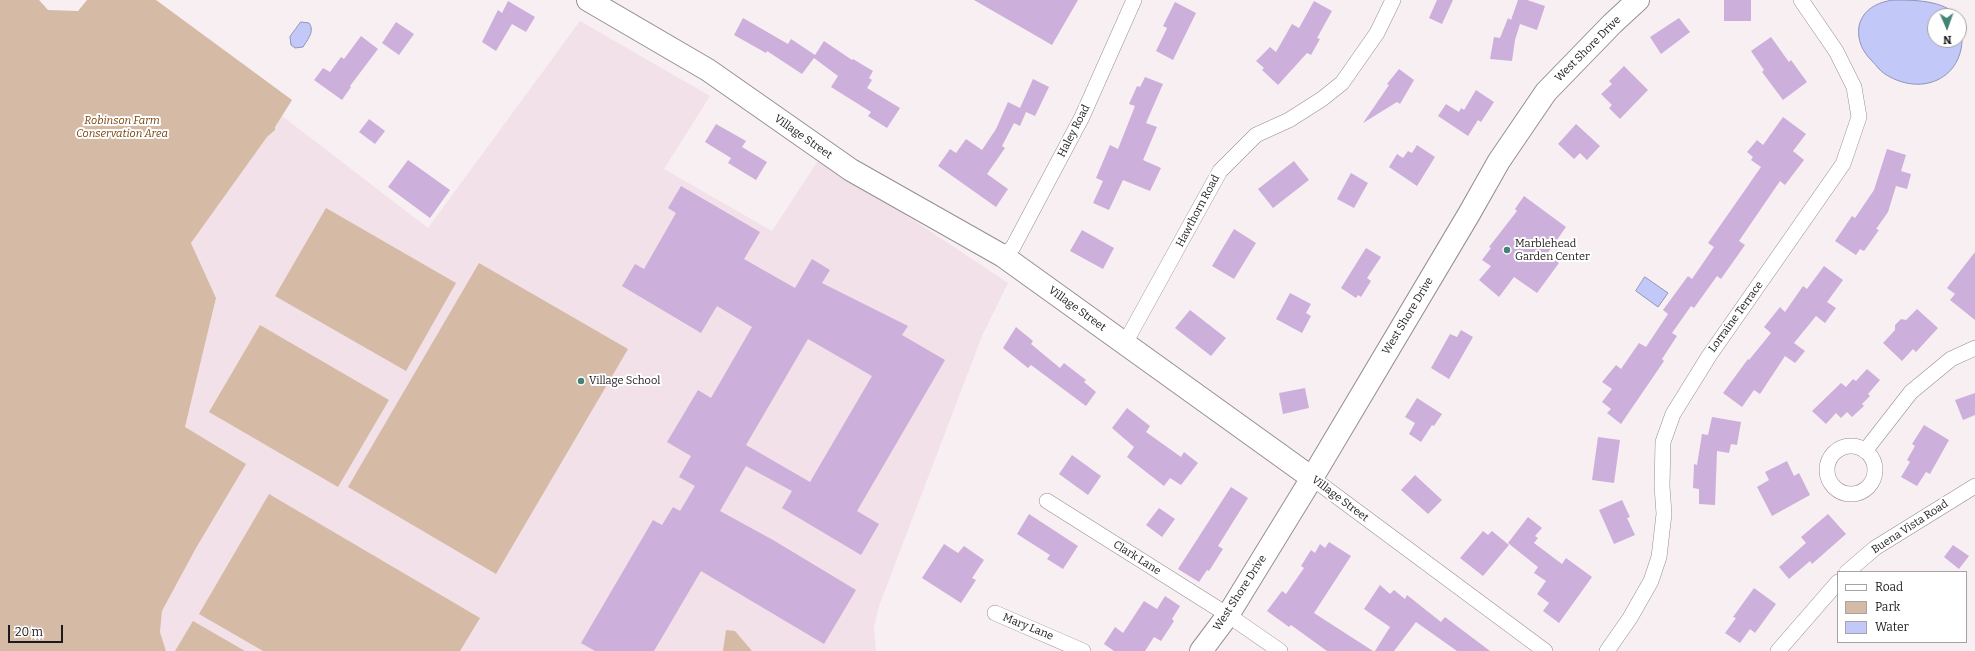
<!DOCTYPE html>
<style>
body{margin:0}
#map{position:relative;width:1975px;height:651px;overflow:hidden;background:#f8eff3;font-family:Bitter,serif}
canvas{display:block}
.legend{position:absolute;left:1837px;top:571px;width:130px;height:72px;box-sizing:border-box;background:#fff;border:1px solid #a5a3a4;margin:0;padding:5px 7px;list-style:none;font-size:12px;color:#1d1a1c}
.legend li{display:flex;align-items:center;gap:8px;height:20px}
.legend b{width:20px;border:1px solid #a5a3a4}
.north{position:absolute;left:1927px;top:8px;width:40px;height:40px;box-sizing:border-box;background:#fff;border:1px solid #a5a3a4;border-radius:50%;rotate:178deg;font-size:11px;font-weight:700;line-height:16px;text-align:center;color:#1d1a1c}
.north::after{content:'';display:block;margin:auto;width:14px;height:18px;background:#448474;clip-path:polygon(50% 0,100% 100%,50% 72%,0 100%)}
.scale{position:absolute;left:8px;top:625px;width:55px;height:18px;box-sizing:border-box;border:2px solid #1d1a1c;border-top:0;padding-left:5px;font-size:12px;line-height:14px;white-space:nowrap;color:#1d1a1c;-webkit-text-stroke:3px #fff;paint-order:stroke}
</style>
<div id="map">
<canvas width="1975" height="651"></canvas>
<ul class="legend">
<li><b style="height:5px;background:#fff"></b>Road</li>
<li><b style="height:11px;background:#d5baa5"></b>Park</li>
<li><b style="height:11px;background:#c2c8f8"></b>Water</li>
</ul>
<div class="north">N</div>
<div class="scale">20 m</div>
</div>
<script>
const context = document.querySelector('canvas').getContext('2d');
context.lineJoin = 'round';
function fillPath(path, color) { context.fillStyle = color; context.fill(path, 'evenodd'); }
function strokePath(path, color, width, dash) { context.strokeStyle = color; context.lineWidth = width; context.lineCap = dash ? 'butt' : 'round'; context.setLineDash(dash || []); context.stroke(path); }
function label(font, color, halo, rows, align = 'center') {
  context.font = font + ' Bitter,serif'; context.lineWidth = 4; context.setLineDash([]); context.textBaseline = 'middle'; context.strokeStyle = halo; context.fillStyle = color; for (const [text, x, y, turn = 0] of rows) {
    context.save(); context.translate(x, y); context.rotate((+turn || 0) * Math.PI / 180); context.textAlign = isNaN(turn) ? turn : align; if (halo) context.strokeText(text, 0, 0); context.fillText(text, 0, 0); context.restore();
  }
}
fillPath(new Path2D(`
 M580,21L710,96L664,169L772,231L820,158L1008,283L982,336L879,606L874,627L876,651H166L160,632L162,611L196,548L185,427L216,298L191,243L282,116L428,228Z`), '#f2e1e8');
fillPath(new Path2D(`
 M0,0H39L48,10L78,11L87,0H156L292,100L275,127V130L267,137L191,243L216,298L185,427L246,464L196,548L162,611L160,632L166,651H0Z
 M326,208L456,283L406,371L275,296Z
 M479,263L628,349L496,574L348,487Z
 M260,325L389,400L338,487L209,412Z
 M269,494L480,618L460,651H263L199,614Z
 M193,621L245,651H175Z
 M726,630L735,631L752,651H723Z`), '#d5baa5');
const water = new Path2D(`
 M1893,0C1915,0 1942,0 1958,16H1935V40H1959V17C1975,72 1927,101 1885,74C1880,71 1876,65 1872,61C1862,51 1857,40 1859,26C1863,9 1878,2 1893,0Z
 M301,22L309,23C315,31 308,39 303,47L295,48L291,45L290,37Z
 M1645,277L1668,293L1658,307L1636,291Z`);
fillPath(water, '#c2c8f8');
strokePath(water, '#9094b6', 1);
fillPath(new Path2D(`
 M974,0H1078L1052,45Z
 M1437,0H1453L1442,24L1429,18Z
 M1518,0H1527L1545,6L1537,30L1520,24L1515,40L1512,61L1490,59L1494,37L1500,38L1508,18L1511,20Z
 M1724,0H1751V21H1724Z
 M508,1L535,17L526,32L512,24L496,51L482,42L498,10L502,13Z
 M1314,1L1332,11L1317,38L1320,39L1311,55L1307,53L1278,85L1262,70L1264,68L1256,61L1270,47L1276,52L1292,24L1299,28Z
 M1175,2L1196,13L1173,60L1156,51L1167,28L1163,26Z
 M743,18L788,44L791,39L815,55L824,41L852,60L853,59L873,71L869,78L872,80L867,88L900,108L887,128L868,116L871,112L831,87L838,76L814,58L802,74L767,51L766,53L734,35Z
 M1679,18L1690,32L1661,54L1650,37Z
 M396,22L414,34L399,55L382,43Z
 M361,36L378,49L350,86L351,87L342,100L314,80L323,68L330,72L341,57L344,59Z
 M1771,37L1789,62L1791,60L1807,82L1783,100L1762,72L1764,70L1751,51Z
 M1624,66L1648,90L1620,119L1609,108L1612,105L1601,94L1612,84L1609,81Z
 M1399,69L1414,80L1400,104L1397,102L1363,123L1389,85L1387,84Z
 M1145,77L1163,84L1146,123L1157,127L1143,160L1161,168L1150,191L1123,180L1109,210L1093,203L1103,181L1096,178L1110,145L1118,149L1135,106L1129,104L1137,86L1140,87Z
 M1033,79L1049,87L1035,116L1026,112L1020,126L1014,123L1002,146L1005,148L987,174L1008,189L996,207L938,166L950,149L956,153L966,139L982,150L996,129L1008,102L1020,108Z
 M1476,90L1494,102L1481,122L1478,120L1468,136L1438,116L1446,104L1459,112L1461,108L1464,110Z
 M1783,117L1806,134L1793,151L1804,160L1785,185L1780,181L1739,241L1745,245L1721,279L1717,276L1694,308L1691,306L1672,333L1677,336L1662,359L1664,361L1621,424L1607,413L1611,409L1602,402L1612,389L1602,382L1616,365L1621,369L1639,343L1646,347L1668,314L1663,310L1688,276L1692,279L1714,247L1708,243L1761,167L1751,160L1753,157L1747,152L1757,140L1763,145Z
 M369,119L385,131L375,144L359,132Z
 M716,124L746,141L742,147L767,162L756,180L728,163L731,158L705,142Z
 M1576,124L1600,146L1587,160L1580,153L1574,159L1558,144Z
 M1417,145L1435,157L1417,186L1389,167L1397,154L1403,158L1408,151L1412,153Z
 M1887,149L1906,155L1901,171L1911,174L1907,189L1896,186L1888,212L1876,229L1879,230L1864,251L1860,249L1856,255L1835,241L1852,216L1855,218L1874,190Z
 M408,160L450,190L430,218L388,187Z
 M1294,161L1309,180L1273,208L1258,189Z
 M1351,173L1368,183L1354,208L1337,199Z
 M681,186L760,232L744,259L795,288L812,259L830,270L822,283L908,326L902,335L945,360L857,511L879,524L861,555L782,508L792,491L746,466L720,511L773,540L856,590L824,644L701,571L654,651H595L581,643L653,520L662,525L673,507L680,511L695,486L679,477L691,456L667,442L698,390L711,398L752,327L717,306L701,333L622,286L635,264L644,269L676,213L668,208ZM808,339L872,376L810,482L746,445Z
 M1524,196L1566,227L1547,254L1559,263L1537,293L1514,277L1499,297L1479,280L1491,266L1482,260L1491,248L1489,247L1517,211L1515,209Z
 M1234,229L1256,243L1234,279L1212,266Z
 M1082,230L1114,248L1103,269L1070,251Z
 M1366,248L1381,257L1367,278L1371,281L1361,297L1358,295L1356,298L1341,288Z
 M1975,252V320L1950,300L1955,294L1947,288Z
 M1824,266L1843,280L1827,302L1836,308L1825,323L1816,316L1794,343L1805,351L1795,363L1785,356L1760,394L1754,390L1742,407L1723,393L1748,359L1749,360L1771,333L1764,327L1780,307L1785,312L1803,286L1807,289Z
 M1290,293L1311,304L1306,313L1311,316L1302,333L1276,319Z
 M1917,309L1938,328L1916,352L1913,349L1902,361L1883,343L1895,330V325L1901,319L1906,320Z
 M1190,310L1226,338L1211,356L1175,328Z
 M1016,327L1033,341L1031,344L1060,368L1064,363L1086,380L1084,382L1096,392L1086,406L1031,365L1028,368L1003,348Z
 M1461,330L1473,337L1449,379L1431,368L1450,334L1457,337Z
 M1867,369L1880,380L1868,394L1870,396L1862,404L1864,406L1852,417L1847,412L1841,418L1836,413L1826,424L1812,411L1841,383L1846,387L1853,379L1856,381Z
 M1305,388L1309,408L1283,414L1279,393Z
 M1975,393V415L1963,420L1955,400Z
 M1417,398L1442,414L1434,426L1432,425L1421,442L1409,434L1415,423L1405,417Z
 M1127,408L1150,426L1146,432L1181,457L1184,452L1198,463L1181,485L1170,478L1164,486L1127,457L1134,447L1112,428Z
 M1712,417L1741,422L1737,445L1731,444L1729,453L1717,451L1715,505L1699,504V489L1693,488L1694,464L1697,465L1702,434L1708,435Z
 M1924,425L1949,440L1930,474L1926,472L1917,486L1901,477L1910,462L1907,460L1915,446L1912,444Z
 M1598,437L1620,440L1614,483L1592,480Z
 M1072,455L1101,476L1088,495L1059,474Z
 M1787,461L1794,476L1799,473L1810,495L1772,516L1757,487L1769,480L1765,472Z
 M1415,475L1442,500L1428,514L1401,490Z
 M1231,487L1248,498L1218,546L1223,549L1209,571L1207,570L1199,582L1178,569Z
 M1622,500L1630,517L1627,518L1635,535L1614,544L1599,510Z
 M1159,508L1175,519L1162,537L1146,525Z
 M1029,514L1078,546L1063,569L1047,559L1050,555L1017,534Z
 M1828,514L1846,534L1812,564L1810,561L1789,579L1779,567L1806,543L1801,537Z
 M1528,517L1542,528L1535,536L1538,538L1534,543L1562,564L1566,558L1592,577L1559,623L1543,611L1549,603L1537,594L1546,581L1534,573L1538,567L1508,543Z
 M1483,531L1488,535L1492,531L1509,545L1483,576L1460,558Z
 M1329,542L1351,556L1314,613L1373,651H1327L1291,625L1289,627L1267,611L1282,591L1286,594L1304,568L1301,566L1311,550L1315,553L1320,544L1325,548Z
 M944,544L958,553L964,546L984,560L972,578L976,580L961,603L922,578Z
 M1953,545L1969,556L1959,569L1944,557Z
 M1380,585L1390,594L1394,590L1405,599L1407,595L1441,622L1445,617L1490,651H1457L1416,622L1394,651H1375L1390,627L1364,609Z
 M1754,588L1776,604L1755,633L1750,629L1740,643L1725,633L1736,618L1733,617Z
 M1165,596L1180,606L1172,619L1174,621L1161,641L1154,637L1145,651H1114L1104,644L1115,627L1123,633L1144,601L1157,609Z`), '#ccafda');
const street = new Path2D(`
 M1003,256L1013,247L1082,117L1134,0
 M1125,343L1220,171L1256,135L1289,120L1322,99L1342,83L1377,33L1393,0
 M1827 470a24 24 0 1 1 48 0a24 24 0 1 1-48 0Z
 M1865,451L1911,392L1951,359L1975,348
 M1312,478L1545,651
 M1047,501L1228,615L1280,651
 M1847,572L1875,548L1975,486
 M995,613L1083,651
 M1607,651L1630,618L1651,581L1659,557L1664,514L1662,486L1663,442L1673,414L1709,356L1843,164L1859,117L1854,87L1836,51L1801,0
 M1778,651L1838,582`);
const secondary = new Path2D(`
 M588,0L708,70L851,170L1003,256L1312,478
 M1201,651L1228,615L1312,478L1469,214L1499,161L1546,92L1612,24L1638,0`);
strokePath(street, '#968e92', 16);
strokePath(secondary, '#968e92', 24);
strokePath(street, '#fff', 15);
strokePath(secondary, '#fff', 22);
for (const [x, y, r, color] of [
 [1507,250,4,"#448474"],
 [581,381,4,"#448474"]
]) { const dot = new Path2D(); dot.arc(x, y, r, 0, 2 * Math.PI); context.fillStyle = color; context.fill(dot); strokePath(dot, '#fff', 1.5); }
label('11px', '#1d1a1c', '#fff', [
 ["West Shore Drive",1588,49,-45],
 ["Haley Road",1074,131,-63],
 ["Village Street",803,137,35],
 ["Hawthorn Road",1198,211,-62],
 ["Village Street",1077,309,36],
 ["West Shore Drive",1408,316,-59],
 ["Lorraine Terrace",1736,317,-54],
 ["Village Street",1340,499,37],
 ["Buena Vista Road",1910,527,-33],
 ["Clark Lane",1137,558,32],
 ["West Shore Drive",1240,593,-57],
 ["Mary Lane",1028,627,22]
]);
label('italic 11px', '#79430b', '#fff', [
 ["Robinson Farm",122,121],
 ["Conservation Area",122,134]
]);
label('11px', '#1d1a1c', '#fff', [
 ["Marblehead",1515,244],
 ["Garden Center",1515,257],
 ["Village School",589,381]
], 'left');
</script>
